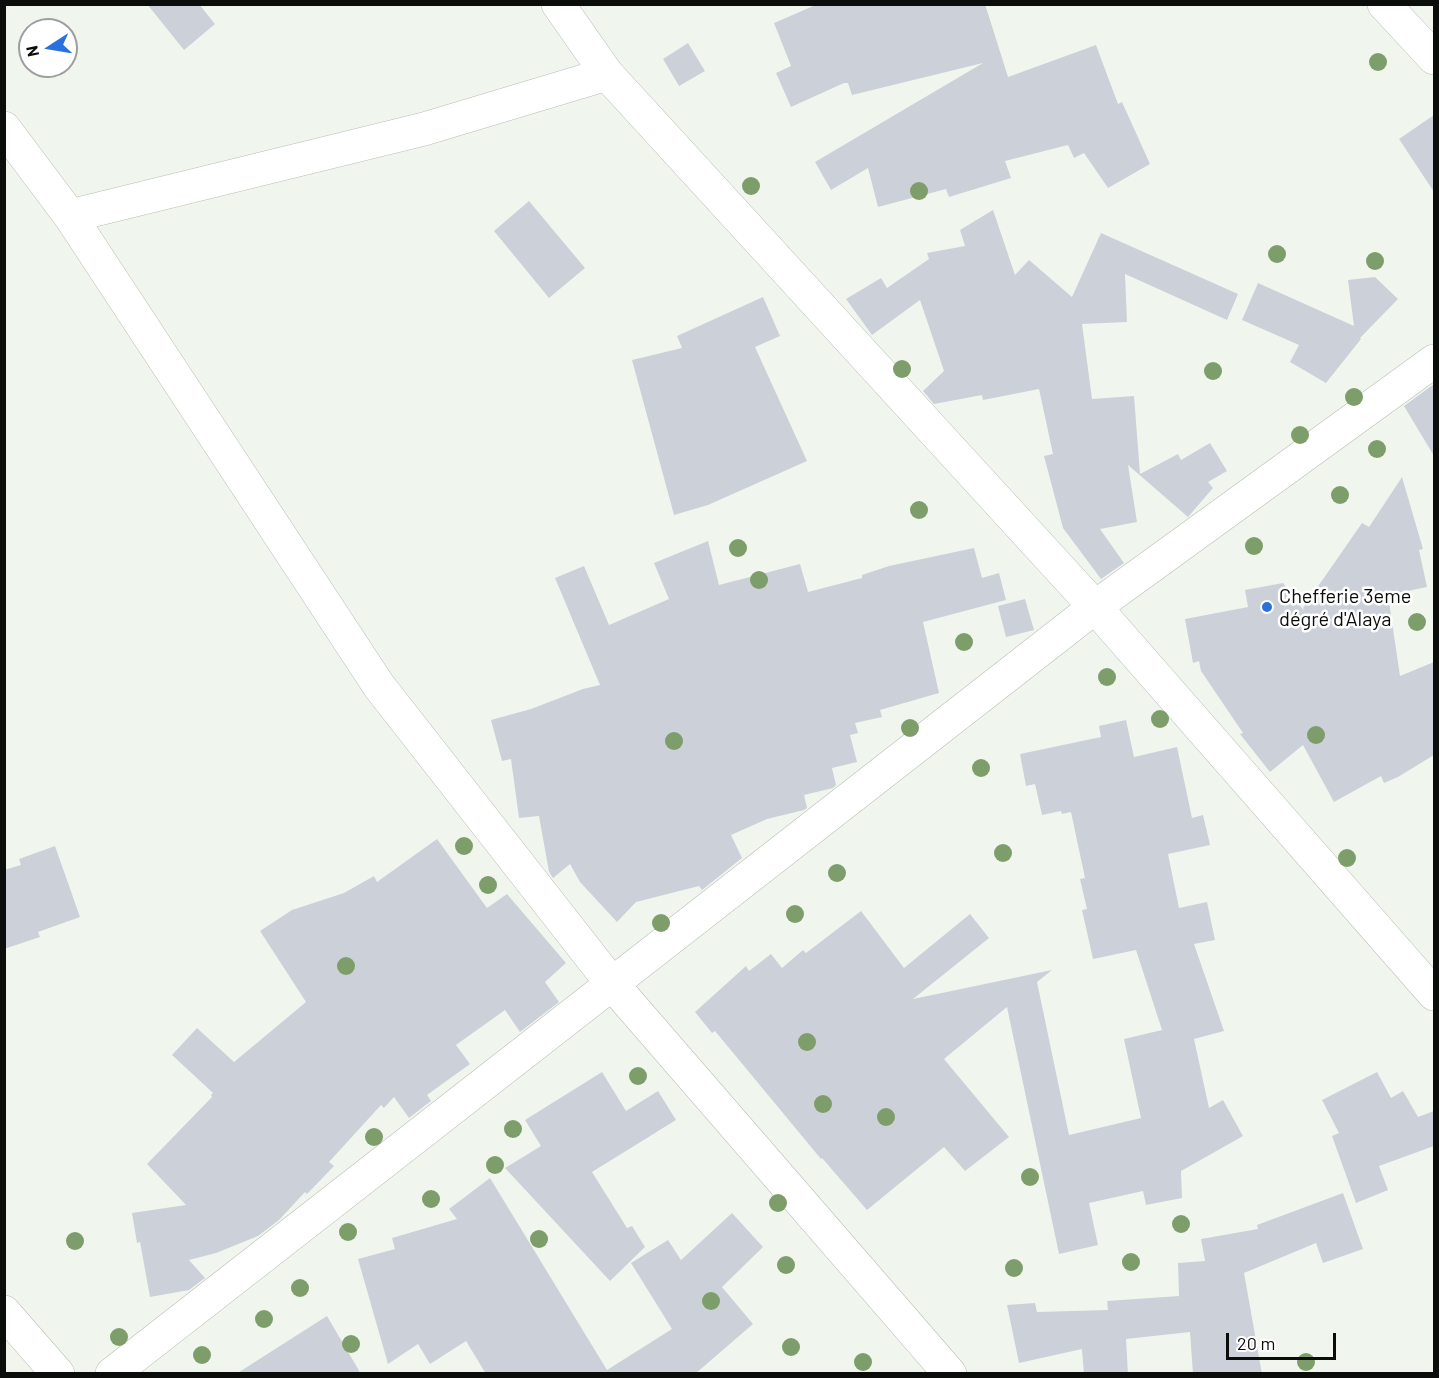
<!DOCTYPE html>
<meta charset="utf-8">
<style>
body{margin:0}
#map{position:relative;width:1439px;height:1378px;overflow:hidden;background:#f0f6ee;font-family:Barlow,sans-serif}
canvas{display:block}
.frame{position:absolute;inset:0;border:6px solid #0b0d0a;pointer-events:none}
.north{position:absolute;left:18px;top:18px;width:60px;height:60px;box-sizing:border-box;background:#fff;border:2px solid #9d9e9d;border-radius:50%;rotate:258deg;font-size:16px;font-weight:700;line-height:24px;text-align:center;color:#0b0d0a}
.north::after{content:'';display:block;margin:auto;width:21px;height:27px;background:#2a71dd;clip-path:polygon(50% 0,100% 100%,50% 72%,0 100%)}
.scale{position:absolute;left:1226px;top:1333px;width:110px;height:27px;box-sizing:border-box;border:3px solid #0b0d0a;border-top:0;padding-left:8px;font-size:18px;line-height:21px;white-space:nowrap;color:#0b0d0a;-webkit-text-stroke:4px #fff;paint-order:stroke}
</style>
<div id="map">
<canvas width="1439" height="1378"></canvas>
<div class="frame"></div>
<div class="north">N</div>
<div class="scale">20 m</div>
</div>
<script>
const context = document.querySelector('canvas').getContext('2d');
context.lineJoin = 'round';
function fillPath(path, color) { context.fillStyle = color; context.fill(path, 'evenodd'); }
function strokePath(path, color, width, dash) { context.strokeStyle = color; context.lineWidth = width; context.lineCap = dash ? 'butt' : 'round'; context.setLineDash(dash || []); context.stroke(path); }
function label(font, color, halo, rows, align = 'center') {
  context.font = font + ' Barlow,sans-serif'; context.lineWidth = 5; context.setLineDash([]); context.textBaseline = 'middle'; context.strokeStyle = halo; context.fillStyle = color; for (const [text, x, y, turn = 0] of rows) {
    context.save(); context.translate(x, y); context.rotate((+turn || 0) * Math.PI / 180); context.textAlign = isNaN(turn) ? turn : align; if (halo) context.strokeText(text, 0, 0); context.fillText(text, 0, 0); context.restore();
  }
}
fillPath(new Path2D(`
 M147,4H199L215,24L184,50Z
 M818,4H985L1008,77L1096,45L1118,104L1122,102L1150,164L1108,188L1084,153L1074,158L1068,145L1005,161L1011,178L949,197L946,189L878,207L868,168L831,190L815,162L983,63L852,95L848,83H844L791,107L776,73L791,66L774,23Z
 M688,43L705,71L679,86L663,59Z
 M1434,115V192L1399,139Z
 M529,201L585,268L549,298L494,231Z
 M993,210L1015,275L1029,260L1072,297L1101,233L1238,294L1227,320L1125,274L1127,322L1082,324L1092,399L1134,396L1140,474L1178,454L1181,460L1210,443L1227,471L1208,482L1213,488L1188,517L1128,465L1137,522L1100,529L1124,563L1101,579L1063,528L1044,456L1053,454L1039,389L983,400L982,395L934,404L923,391L944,371L920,300L872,335L846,299L881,278L887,288L929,259L927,253L965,246L960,230Z
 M1375,277L1398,299L1360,338L1361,339L1326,383L1290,362L1299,345L1242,320L1258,283L1354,326L1348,280Z
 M763,297L780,336L755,347L807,461L708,505L674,515L632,360L682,348L677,336Z
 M1434,384V456L1404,406Z
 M1402,477L1423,549L1419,550L1427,587L1388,595L1400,676L1434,662V755L1398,777L1384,783L1381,776L1334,802L1303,745L1270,772L1240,734L1243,733L1201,671L1199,661L1193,663L1185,619L1248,607L1245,590L1283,583L1304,611L1303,608L1362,523L1369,527Z
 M708,541L719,585L800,564L808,592L862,578V575L889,566L974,548L982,578L999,573L1006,600L923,622L939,693L880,710L882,717L855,723L858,733L850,735L857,762L832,768L836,785L833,788L804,795L807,808L804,810L767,819L731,835L742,858L702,890L699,886L636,902L617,922L580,882L570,864L553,878L549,872L539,816L519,818L511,759L502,761L491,720L531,709L583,689L600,685L555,578L584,566L609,625L669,599L654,563Z
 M1025,599L1034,630L1006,637L998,606Z
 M1126,720L1134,757L1177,747L1192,818L1203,815L1210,845L1168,854L1179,908L1207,902L1215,940L1194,944L1224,1031L1194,1039L1209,1108L1223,1100L1243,1136L1181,1171L1182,1198L1146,1205L1143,1191L1089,1203L1098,1245L1059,1254L1007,1007L944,1059L1009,1137L965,1171L944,1147L867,1210L822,1158L821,1159L715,1031L712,1033L695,1012L746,966L749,971L771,954L782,968L803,950L806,953L861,911L904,968L970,914L989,938L913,999L1052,970L1037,982L1069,1135L1141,1118L1124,1039L1162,1030L1136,950L1093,959L1082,910L1087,909L1080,879L1085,878L1071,812L1062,814L1061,811L1042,815L1035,784L1026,786L1020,754L1101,737L1099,726Z
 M437,839L487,908L507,894L566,963L545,982L559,1002L520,1032L505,1010L456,1045L470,1064L427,1095L431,1101L409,1118L394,1097L384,1108L381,1105L329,1162L334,1166L307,1194L305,1192L279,1220L258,1236L216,1253L189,1260L205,1278L189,1290L150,1297L140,1242L137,1243L132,1213L186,1205L147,1164L212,1097L211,1095L213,1093L172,1055L197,1028L234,1062L306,1002L260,931L292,910L344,893L374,876L377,882Z
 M55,846L80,917L38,932L40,937L4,949V870L21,865L19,859Z
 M602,1072L626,1111L658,1091L676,1120L592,1172L627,1228L632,1226L645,1247L610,1281L505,1168L541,1146L525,1120Z
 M1377,1072L1391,1098L1403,1091L1418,1117L1434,1111V1146L1379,1166L1388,1190L1356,1203L1332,1136L1339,1133L1322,1100Z
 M490,1178L607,1370L672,1329L631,1263L668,1240L681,1260L732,1213L763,1247L722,1287L753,1324L695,1374H486L466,1341L430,1364L418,1344L388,1364L358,1259L395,1249L392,1238L457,1219L449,1209Z
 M1343,1193L1363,1249L1323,1263L1316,1243L1244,1273L1262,1374H1193L1190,1332L1126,1339L1128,1374H1084L1082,1349L1019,1363L1007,1305L1035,1303L1037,1312L1108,1310L1107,1301L1179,1296L1178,1263L1205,1261L1201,1239L1258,1229L1257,1225Z
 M327,1316L361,1374H236Z`), '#ccd1d9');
const street = new Path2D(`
 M558,4L607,74L1095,607L1434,994
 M1384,4L1434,58
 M607,74L424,129L70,216L379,686L613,985L950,1374
 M4,128L70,216
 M4,1312L58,1374
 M112,1374L1095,607L1434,361`);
strokePath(street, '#b8beb6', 34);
strokePath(street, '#fff', 33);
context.fillStyle = '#7d9e6b';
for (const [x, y] of [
 [1378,62],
 [751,186],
 [919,191],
 [1277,254],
 [1375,261],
 [902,369],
 [1213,371],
 [1354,397],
 [1300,435],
 [1377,449],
 [1340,495],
 [919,510],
 [1254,546],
 [738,548],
 [759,580],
 [1417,622],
 [964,642],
 [1107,677],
 [1160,719],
 [910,728],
 [1316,735],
 [674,741],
 [981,768],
 [464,846],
 [1003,853],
 [1347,858],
 [837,873],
 [488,885],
 [795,914],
 [661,923],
 [346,966],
 [807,1042],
 [638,1076],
 [823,1104],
 [886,1117],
 [513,1129],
 [374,1137],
 [495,1165],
 [1030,1177],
 [431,1199],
 [778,1203],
 [1181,1224],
 [348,1232],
 [539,1239],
 [75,1241],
 [1131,1262],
 [786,1265],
 [1014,1268],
 [300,1288],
 [711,1301],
 [264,1319],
 [119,1337],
 [351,1344],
 [791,1347],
 [202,1355],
 [863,1362],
 [1306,1362]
]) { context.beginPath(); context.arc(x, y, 9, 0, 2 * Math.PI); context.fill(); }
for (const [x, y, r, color] of [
 [1267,607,6,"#2a71dd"]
]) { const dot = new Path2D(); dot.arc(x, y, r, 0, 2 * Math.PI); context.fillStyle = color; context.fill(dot); strokePath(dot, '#fff', 2); }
label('20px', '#0b0d0a', '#fff', [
 ["Chefferie 3eme",1279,596],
 ["dégré d'Alaya",1279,619]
], 'left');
</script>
